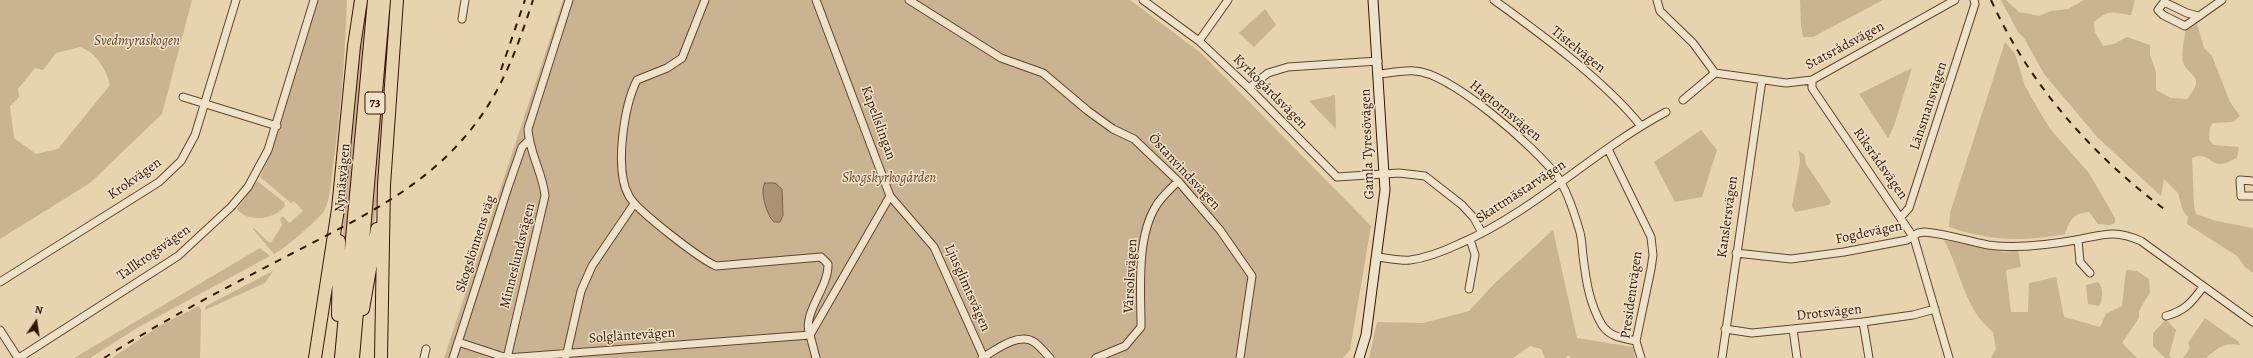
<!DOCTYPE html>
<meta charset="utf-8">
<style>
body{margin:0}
#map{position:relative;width:2253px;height:358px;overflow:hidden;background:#e7d3ae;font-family:Alegreya,serif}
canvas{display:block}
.north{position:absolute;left:16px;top:302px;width:40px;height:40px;-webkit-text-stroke:3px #efe2ca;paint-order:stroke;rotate:13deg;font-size:11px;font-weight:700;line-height:16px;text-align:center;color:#361503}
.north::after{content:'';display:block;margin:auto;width:14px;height:18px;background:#361503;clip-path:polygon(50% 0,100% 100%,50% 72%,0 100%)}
</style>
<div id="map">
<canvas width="2253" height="358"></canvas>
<div class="north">N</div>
</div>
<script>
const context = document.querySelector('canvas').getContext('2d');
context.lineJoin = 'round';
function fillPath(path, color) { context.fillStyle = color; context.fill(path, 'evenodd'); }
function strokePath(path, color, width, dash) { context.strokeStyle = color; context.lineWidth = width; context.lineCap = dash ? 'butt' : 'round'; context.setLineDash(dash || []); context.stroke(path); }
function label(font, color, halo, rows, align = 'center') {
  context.font = font + ' Alegreya,serif'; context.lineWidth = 3; context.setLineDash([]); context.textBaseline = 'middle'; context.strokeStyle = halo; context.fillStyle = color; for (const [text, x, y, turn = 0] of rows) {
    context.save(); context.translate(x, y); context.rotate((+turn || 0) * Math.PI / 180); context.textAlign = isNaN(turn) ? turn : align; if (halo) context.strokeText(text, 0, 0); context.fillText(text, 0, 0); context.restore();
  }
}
fillPath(new Path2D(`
 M0,0H192L162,114L90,183L0,239ZM80,47C96,52 106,69 110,85L58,149L36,154L14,138L10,106L19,97L18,89L35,68L43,70L56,53Z
 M317,0H347C345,56 341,111 333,166C331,180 331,198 324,211C319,219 282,251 274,254L253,229L254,228L267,241L271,243L282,225L280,219L283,216L289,223L303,211L294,201L291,203L260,177L272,151Z
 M364,0H368L346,249H343L344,196Z
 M390,0H393C387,84 384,168 370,251H368Z
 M563,0H1130L1201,53L1371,226L1350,350L1343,358H444Z
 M1800,0H1883L1813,37H1803L1801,26Z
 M2001,0H2006L2019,12L2039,16L2051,11L2068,9L2084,0H2135L2131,15C2113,13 2110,8 2094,22L2095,32L2103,46L2114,44L2127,37L2150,45V55L2156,72V90L2171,98L2187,99C2207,75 2189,78 2183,62C2181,53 2184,39 2186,31L2196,24L2198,27L2204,48L2212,56L2230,102L2240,116L2233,122L2213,123L2210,127L2209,139L2213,145L2239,147L2237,158C2232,160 2226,164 2221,164C2208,164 2208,151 2192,158L2194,206L2196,214L2216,221L2253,228V273L2245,267L2237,256L2187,224L2188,217L2183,211L2178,193L2164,179L2161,196L2098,138L2044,74L2024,38L2018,32Z
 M1265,9L1276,25L1254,47L1239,33Z
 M2005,42L2015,54L2025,86L2041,114L2051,130L2089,173L2115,218V223L2110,225L2098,224L2089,212C2073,213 2070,220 2065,234C2021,242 1992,241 1949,227L1950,213Z
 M1912,68L1894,126L1888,138L1859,94Z
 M1335,95L1336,129L1309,101Z
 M1701,130L1717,150L1702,197L1675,202L1654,162Z
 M1799,151L1805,155L1806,164L1828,197L1831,202L1829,205L1795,212L1792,206L1800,162Z
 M257,181L284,202L285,206C274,220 248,223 237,209Z
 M1553,230L1577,338L1633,347L1635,358H1571L1568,355L1566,358H1545L1541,349L1530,346L1513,358H1369L1377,322L1423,323L1469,311L1495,283Z
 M1944,240L2004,252L2018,250L2021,267L2006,270L2011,312H2028L2029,283L2056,277L2064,317L2100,327L2106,314L2122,306L2126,270L2137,271L2149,279L2150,292L2139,311V318L2122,343L2137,358H1991L1996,349L1993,332C1964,309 1961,271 1944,240Z
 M260,248L270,256L137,328L90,358H74Z
 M273,271L265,283L205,310L206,306Z
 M2098,282C2104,288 2103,299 2099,306L2088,304L2086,285Z
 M199,306L201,310L200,358H112L161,325Z
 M2205,318L2239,342L2240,345C2225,342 2217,348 2206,358H2183L2190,348L2188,343Z
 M2166,319L2176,330L2169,356L2172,358H2165L2153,346V333Z`), '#c9b391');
const water = new Path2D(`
 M765,183H775L782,189L783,215L780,222H774C767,216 759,190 765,183Z`);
fillPath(water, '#ab9274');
strokePath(water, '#7c6047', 1);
const street = new Path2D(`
 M909,0L1001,58L1043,73L1088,111L1113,129L1134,139L1178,181L1220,230L1252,276L1240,358
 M1143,0L1199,41L1249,88L1337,177L1399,173L1425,176L1462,205L1474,218L1482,233
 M1494,0C1541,34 1605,81 1641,126
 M1657,0L1660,11L1693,43L1715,73L1786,83L1812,80L1955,0
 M2198,16L2187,13L2164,2L2158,10L2163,15L2185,26L2222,0
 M462,19L465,0
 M1199,41L1228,0
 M1379,74C1391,73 1404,70 1415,71C1451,73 1535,147 1557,176C1567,190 1574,212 1579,229C1582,237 1582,247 1583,256C1586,280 1589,303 1602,325C1610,337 1622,338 1636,341
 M1812,80V88L1818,97L1914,238L1949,358
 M1249,88L1268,73L1288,67L1378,61
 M183,97L277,126
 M1683,100L1715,73
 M1608,149L1651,237L1653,255L1651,269L1636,341L1641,358
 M2253,181L2240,180L2241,196H2253
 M890,196L934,247L984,358
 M1901,217L1909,208L1975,4L1974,0
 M2078,240L2080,262L2090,273
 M1736,253L1791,259L1844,252L1907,240L1918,233L1925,232C1947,234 1967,241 1988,245C2016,249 2048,245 2076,240C2103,235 2114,229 2141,241L2253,322
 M1377,257C1388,258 1399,261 1410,260C1426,258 1444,251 1459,244C1535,211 1593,151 1666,112
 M0,282L159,182L181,161L195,135L236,0
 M1469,289L1475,255L1470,239
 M2166,316C2185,311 2192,302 2203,287
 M1863,322L1869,358
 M1725,329L1752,333L1863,322L1913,315L1935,309
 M1793,329L1797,358
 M0,330L18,358
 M458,342L507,358L810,335C801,314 829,288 828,264L821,257L716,266C700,259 636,210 629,196C614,170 624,106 637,80L667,68L682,58L705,0
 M566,357L581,291L592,266L634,204
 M19,358L178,256L231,207L248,187L268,150L314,0
 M424,358L426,349
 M453,358L508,187L522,147L528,141
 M507,358L545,196C543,173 529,153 528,129L569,0
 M816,358L810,335L890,196L816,0
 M982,358C996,350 1018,332 1034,342C1040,346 1045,353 1050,358
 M1096,358L1125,346L1141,327C1141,291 1136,238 1156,206C1161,197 1171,189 1178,181
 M1722,358L1762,80`);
const secondary = new Path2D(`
 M1359,358L1366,335L1385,190L1373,0`);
const highway = new Path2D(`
 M363,309L377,229
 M338,315L339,241
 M315,358L338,209L354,46L361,0
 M341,358L374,0
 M353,358L384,0
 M381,358L384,185L397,0`);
strokePath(street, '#62442e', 9);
strokePath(secondary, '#361503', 11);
strokePath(highway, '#361503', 14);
strokePath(street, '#efe2ca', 7);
strokePath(secondary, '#efe2ca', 9);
strokePath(highway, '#e7d3ae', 12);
strokePath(new Path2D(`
 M1991,0C2029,84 2091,154 2164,209
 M501,70L525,0
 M104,358C164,320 227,287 291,254C361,217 427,188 476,123C504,86 519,43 533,0`), '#361503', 2, [7, 7]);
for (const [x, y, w] of [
 [375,103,20]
]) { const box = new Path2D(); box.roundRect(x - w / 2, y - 11, w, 22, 3); context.fillStyle = '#efe2ca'; context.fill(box); strokePath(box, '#361503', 1); }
label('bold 13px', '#361503', null, [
 ["73",375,103]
]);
label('italic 14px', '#62442e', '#efe2ca', [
 ["Svedmyraskogen",137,42],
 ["Skogskyrkogården",889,179]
]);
label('14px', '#361503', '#efe2ca', [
 ["Statsrådsvägen",1845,46,-28],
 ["Tistelvägen",1578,50,39],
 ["Kyrkogårdsvägen",1270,92,45],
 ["Länsmansvägen",1929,106,-72],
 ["Hagtornsvägen",1505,111,39],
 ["Kapellslingan",878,123,70],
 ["Gamla Tyresövägen",1368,144,-92],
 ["Riksrådsvägen",1880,164,55],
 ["Östanvindsvägen",1184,172,47],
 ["Nynäsvägen",343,178,-85],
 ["Krokvägen",135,179,-35],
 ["Skattmästarvägen",1521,192,-33],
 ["Kanslersvägen",1728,217,-82],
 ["Fogdevägen",1869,233,-12],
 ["Skogslönnens väg",476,244,-72],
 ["Tallkrogsvägen",154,253,-35],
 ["Minneslundsvägen",518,256,-76],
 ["Vårsolsvägen",1131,276,-87],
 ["Ljusglimtsvägen",967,288,66],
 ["Presidentvägen",1632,295,-82],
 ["Drotsvägen",1829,313,-6],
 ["Solgläntevägen",632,336,-4]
]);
</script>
